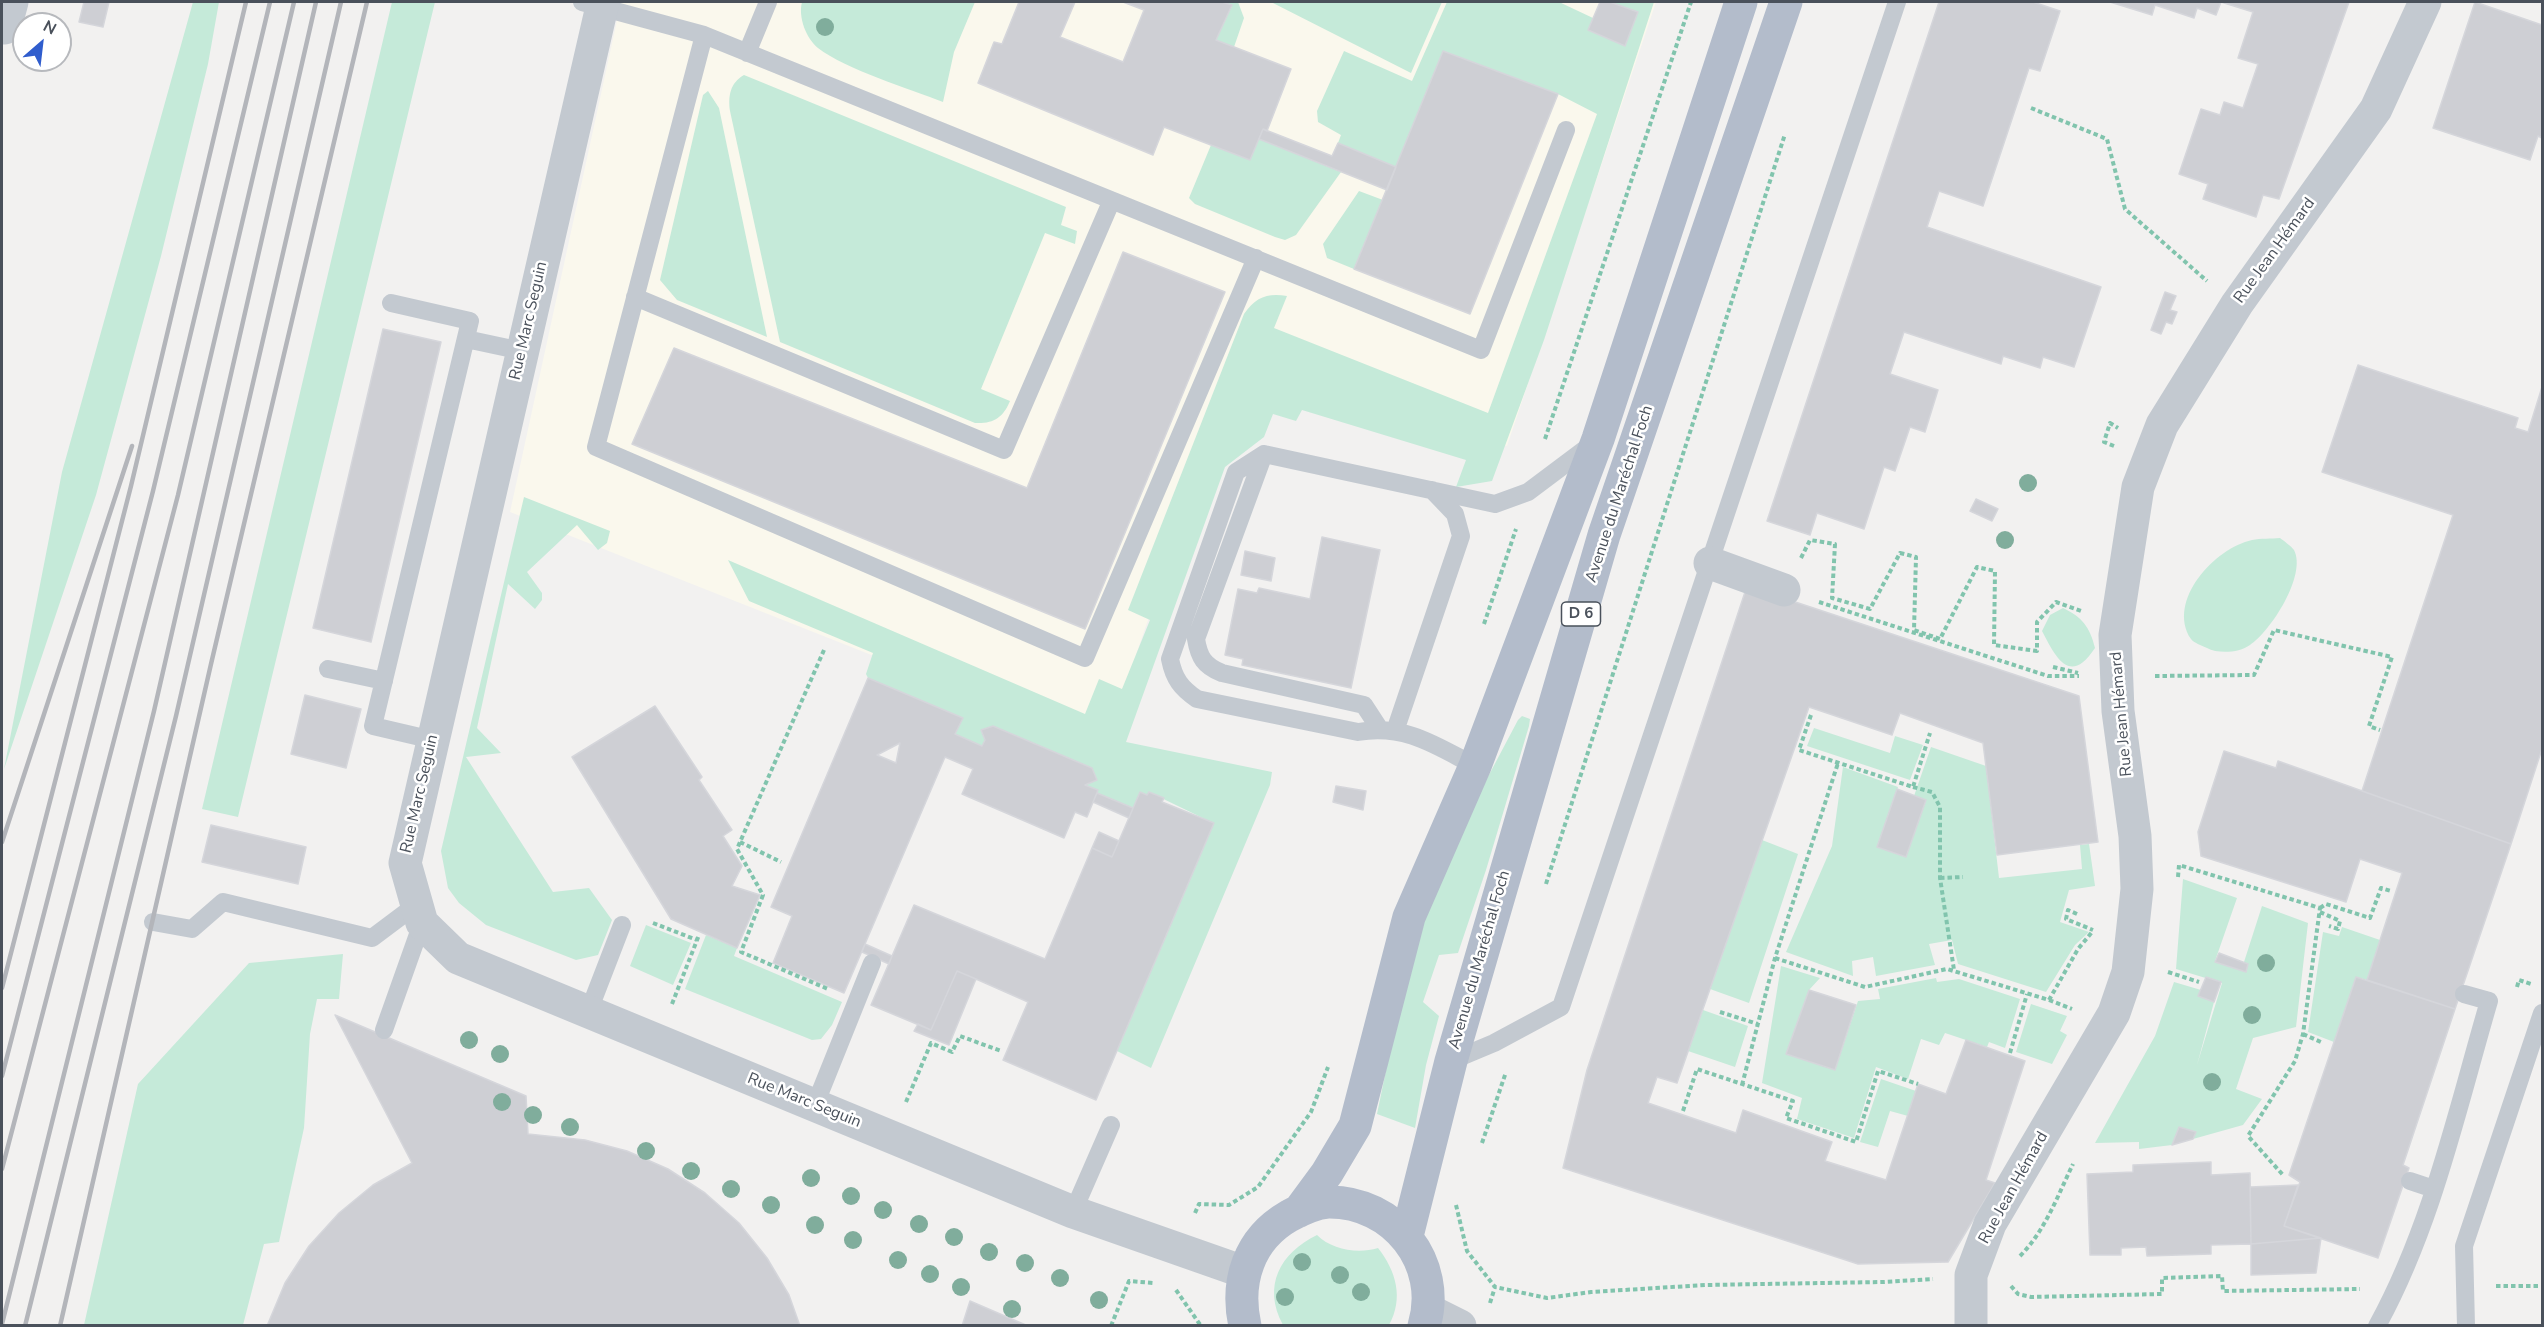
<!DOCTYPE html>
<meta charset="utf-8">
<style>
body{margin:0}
#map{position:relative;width:2544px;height:1327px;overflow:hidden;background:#f2f1f0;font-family:"Nunito Sans",sans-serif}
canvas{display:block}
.frame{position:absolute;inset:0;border:3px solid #4a515b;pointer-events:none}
.north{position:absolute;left:12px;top:12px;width:60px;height:60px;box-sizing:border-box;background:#fff;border:2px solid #b7b9bd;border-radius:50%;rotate:28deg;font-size:16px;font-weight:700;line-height:24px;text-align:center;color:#4a515b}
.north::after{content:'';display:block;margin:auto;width:21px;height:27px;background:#305dcd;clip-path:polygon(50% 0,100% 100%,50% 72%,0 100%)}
</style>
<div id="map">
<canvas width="2544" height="1327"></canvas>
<div class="frame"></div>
<div class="north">N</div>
</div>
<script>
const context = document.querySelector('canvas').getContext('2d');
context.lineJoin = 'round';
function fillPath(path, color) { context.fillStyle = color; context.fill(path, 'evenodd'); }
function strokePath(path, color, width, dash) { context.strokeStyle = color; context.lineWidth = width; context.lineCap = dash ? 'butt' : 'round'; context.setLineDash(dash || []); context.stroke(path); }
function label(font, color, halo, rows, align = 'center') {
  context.font = font + ' "Nunito Sans",sans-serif'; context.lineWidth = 5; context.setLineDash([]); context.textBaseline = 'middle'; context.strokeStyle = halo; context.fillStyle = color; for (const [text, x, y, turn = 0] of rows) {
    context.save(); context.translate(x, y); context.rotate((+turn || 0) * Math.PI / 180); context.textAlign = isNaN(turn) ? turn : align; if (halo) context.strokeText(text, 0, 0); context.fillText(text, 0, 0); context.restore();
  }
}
fillPath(new Path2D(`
 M621,2H1656L1507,446L1237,363L1104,747L510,512Z`), '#faf8ed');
fillPath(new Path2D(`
 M193,2H219L208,64L161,256L96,495L4,769L62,472Z
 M392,2H435L238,817L202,809Z
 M802,2H975L954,52L943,102C910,89 845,69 818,48C806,38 798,17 802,2Z
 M1222,2H1238L1244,18L1234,47L1216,40L1232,6Z
 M1271,2H1442L1411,73Z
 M1447,2H1559L1593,18L1588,30L1625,46L1637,12L1610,2H1654L1544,340L1492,481L1456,487L1466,460L1302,410L1296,421L1273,414L1264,437L1225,467L1126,742L1272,772L1270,785L1151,1068L1117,1051L1213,823L1149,792L1147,795L1140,792L1133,808L1097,793V790L1085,785L1097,780L1092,768L993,726L981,730L985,740L982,746L955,734L868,678L866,674L873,653L749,601L728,560L1085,714L1099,679L1122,689L1150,620L1128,610L1244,314C1256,297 1267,293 1287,296L1274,328L1488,413L1597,114L1558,94L1443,51L1396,167L1338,143L1341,135L1318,122L1317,111L1344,51L1412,81Z
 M744,75L1066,207L1061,225L1077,231L1075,244L1045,233L981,389L1010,401C1003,418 993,424 975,423L780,342L730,111C728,96 730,83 744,75Z
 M708,91L719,108L767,337L677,300L660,280L703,95Z
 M1259,139L1341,172L1296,235L1285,240L1275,237L1195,204L1189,198L1211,145L1250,160Z
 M1359,191L1383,200L1354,269L1327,258L1323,244Z
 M524,497L610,531L607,543L598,550L577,525L527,572L542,593V600L535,609L508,584L477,728L501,753L466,757L553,892L589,888L612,920L598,955L576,960L486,925L459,903L448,888L441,851Z
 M2280,538C2284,541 2291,546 2294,550C2307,575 2271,631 2250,645C2239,653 2218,654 2207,648C2201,645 2194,643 2191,639C2166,601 2215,548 2252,540C2261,538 2271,539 2280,538Z
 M2063,608C2082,617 2090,627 2095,648C2070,686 2056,658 2042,631L2050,615Z
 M1522,716L1530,719L1529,726L1486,870L1458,953L1439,955L1423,1002L1439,1016L1426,1065L1415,1128L1377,1114L1391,1046L1424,920L1481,790L1518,720Z
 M1814,728L1890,753L1895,736L1923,745L1910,780L1807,746Z
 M1931,747L1986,766L1999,878L2082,869L2080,845L2089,844L2095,886L2069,890L2060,922L2089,932L2075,945L2046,992L1958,964L1952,940L1929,944L1935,965L1876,976L1873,957L1852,961L1853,976L1786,952L1832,846L1843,767L1898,787L1877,847L1905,857L1926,801L1914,796Z
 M1762,840L1798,854L1749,1003L1710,989Z
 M2183,879L2237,898L2215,961L2246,971L2248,965L2244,962L2262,906L2308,923L2296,1027L2253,1038L2236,1089L2262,1099L2243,1125L2193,1139L2196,1132L2179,1127L2172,1145L2139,1149V1142L2095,1143L2155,1036L2174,982L2201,990L2198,996L2214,1002L2197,1065L2222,983L2176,969Z
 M646,925L691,943L673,985L630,966Z
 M2342,927L2380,940L2367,980L2356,977L2334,1042L2308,1032L2323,932L2339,936Z
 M706,935L737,948L734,956L842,1002L832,1025L821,1039L812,1040L685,989Z
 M343,954L339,999H317L310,1034L304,1128L279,1242L264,1244L243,1325H84L138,1084L249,963Z
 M1781,966L1820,978L1809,990L1786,1054L1835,1070L1858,1001L1880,999L1878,989L1936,978L1937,982L1959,979L2020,999L2005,1048L1989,1042L1987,1047L1945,1033L1939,1045L1921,1039L1908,1079L1876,1067L1854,1138L1797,1119L1802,1098L1762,1083Z
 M2031,1004L2067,1016L2060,1031L2067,1035L2052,1064L2016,1052Z
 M1703,1010L1748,1026L1735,1067L1688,1051Z
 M1881,1079L1916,1091L1908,1116L1890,1111L1878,1147L1860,1142Z
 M1317,1235C1332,1250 1358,1254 1378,1248C1396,1271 1404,1298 1389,1325H1283C1262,1286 1280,1253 1317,1235Z`), '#c5ead9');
const building = new Path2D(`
 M84,2H109L103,27L79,22Z
 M1019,2H1075L1060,37L1123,62L1144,10L1123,2H1222L1232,5L1216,40L1291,69L1267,131L1263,129L1250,160L1164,127L1153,155L978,83L994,42L1002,44Z
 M1600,2H1610L1638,12L1625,46L1588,30Z
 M1939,2H2033L2060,11L2040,71L2029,68L1983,206L1939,191L1927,227L2101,287L2074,367L2043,357L2040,368L2003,356L2001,364L1904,332L1890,374L1938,390L1925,432L1910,427L1895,471L1884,467L1864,529L1817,513L1810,535L1767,521Z
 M2110,2H2221L2216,15L2197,8L2194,18L2155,5L2152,15Z
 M2221,2H2349L2279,199L2263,195L2256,217L2203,199L2208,184L2179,174L2201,109L2220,115L2224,102L2243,108L2258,64L2238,58L2253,12Z
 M2475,2L2542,25V138L2538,136L2530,160L2433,128Z
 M1443,51L1558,94L1470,314L1354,269Z
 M1263,129L1332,156L1338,143L1396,167L1387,190L1259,139Z
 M1123,252L1225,292L1085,629L632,444L674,348L1027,488Z
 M2165,292L2176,296L2170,310L2177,312L2172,324L2166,322L2161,334L2151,330Z
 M383,329L441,342L371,642L313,628Z
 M2358,365L2518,418L2515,428L2528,432L2542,387V749L2511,844L2362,791L2453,515L2322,472Z
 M1976,499L1998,509L1992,521L1970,511Z
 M1322,537L1380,550L1351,688L1242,665L1243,659L1225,655L1238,589L1257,593L1259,588L1310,599Z
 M1245,551L1275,558L1271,581L1241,575Z
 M1747,586L2079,696L2098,842L1997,855L1983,743L1900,713L1892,735L1809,707L1677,1083L1657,1077L1648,1103L1736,1133L1743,1110L1832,1142L1825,1161L1886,1180L1918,1084L1946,1094L1966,1040L2025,1061L1986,1180L1995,1183L1948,1262L1858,1264L1563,1168L1587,1070Z
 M868,678L963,718L955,734L982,746L985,740L981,730L993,726L1092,768L1097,780L1085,785L1098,790L1087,817L1075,812L1064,838L962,794L973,769L945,757L844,993L773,963L792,916L771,907ZM900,743L896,763L877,755Z
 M305,695L361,709L346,768L291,754Z
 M655,706L702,777L699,780L732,830L723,836L742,866L732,886L760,895L737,948L671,919L572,757Z
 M2224,751L2276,768L2278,761L2511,844L2455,1009L2367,980L2402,873L2360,859L2346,902L2201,856L2198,832Z
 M1336,786L1366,791L1363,810L1333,802Z
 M1897,789L1926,800L1906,857L1877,847Z
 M1140,792L1147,795L1149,792L1164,798L1162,802L1214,823L1096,1100L1003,1060L1028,1002L976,979L957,971L931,1030L871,1005L914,905L1045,959L1092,848L1112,857Z
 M1097,793L1133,808L1129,818L1093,802Z
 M211,825L306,847L298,884L202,862Z
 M1099,832L1119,841L1112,857L1092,848Z
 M865,944L892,956L889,964L862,952Z
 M2219,953L2248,964L2246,972L2215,962Z
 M957,971L976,979L949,1045L914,1031L918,1024L931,1030Z
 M2206,977L2221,982L2214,1002L2198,996Z
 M2356,977L2455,1009L2403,1165L2409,1168L2378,1258L2284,1226L2300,1182L2289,1175Z
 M1809,990L1856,1005L1835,1070L1786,1054Z
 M335,1015L526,1096L528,1134L585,1140L627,1151L668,1169L705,1193L739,1223L767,1258L789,1295L800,1326H267L285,1283L309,1246L339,1213L373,1185L412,1163Z
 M2179,1127L2196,1132L2193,1139L2172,1145Z
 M2211,1162V1175L2250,1173L2251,1244L2211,1245V1254L2147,1256L2146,1247L2121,1248V1255H2090L2087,1174L2133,1172V1165Z
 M2298,1185L2284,1226L2321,1238L2251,1244L2250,1187Z
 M2321,1238L2316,1273L2251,1275V1244Z
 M970,1301L1028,1326H962Z`);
fillPath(building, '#cecfd4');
strokePath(building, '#d5d6db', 1.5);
strokePath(new Path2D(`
 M2031,108L2107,139L2125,209L2207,281
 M1545,439L1691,2
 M2114,446L2104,442L2110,423L2118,428
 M1801,558L1810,540L1835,544L1832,598L1870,609L1900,553L1916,557L1914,630L1940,639L1977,567L1995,571L1994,645L2037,651V622L2056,602L2081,611
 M1819,602L2048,676H2079
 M1484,624L1516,529
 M824,650L737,849L763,895L741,952L828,989
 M2053,667L2078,673
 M2155,676L2254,675L2274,630L2392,657L2369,726L2380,730
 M1811,715L1799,750L1913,787L1930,733
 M1913,787L1932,792L1940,807V878L1954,970
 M740,842L781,862
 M2178,877L2179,865L2320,908L2303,1034L2295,1061L2248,1136L2283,1175
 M1940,878L1963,877
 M1546,884L1785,134
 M2320,908L2326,904L2370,918L2381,888L2391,891
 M2320,912L2340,921L2338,929L2329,926
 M2077,914L2068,910L2066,919L2093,930
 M653,923L697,940
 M1775,958L1865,987L1947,969L2049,1000L2078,949L2093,931
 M2168,972L2199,982
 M2517,987L2519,980L2531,984
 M2049,1000L2072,1009
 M672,1004L699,935
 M1720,1012L1758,1024
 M2303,1034L2323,1043
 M2010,1053L2027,994
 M1742,1085L1775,958L1838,763
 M906,1102L931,1043L952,1052L960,1036L1001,1051
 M1683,1111L1697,1069L1793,1101L1786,1118L1856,1142L1878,1071L1918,1084
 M1482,1143L1506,1072
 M1456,1205L1467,1251L1495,1287L1547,1298L1591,1292L1705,1285L1884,1282L1933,1279
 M1195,1213L1199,1204L1229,1205L1258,1187L1311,1112L1328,1067
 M2020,1256C2045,1231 2058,1195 2073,1164
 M2011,1286L2018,1294L2031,1297L2162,1294V1278L2222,1276L2223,1291L2360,1289
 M2496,1286H2542
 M1176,1290L1201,1326
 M1490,1303L1495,1287
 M1111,1326L1129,1281L1153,1283`), '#81c4ad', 4, [4.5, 3]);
strokePath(new Path2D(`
 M582,2L704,35L1481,350L1566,130
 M704,35L596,447L1085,658L1256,258
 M747,53L768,2
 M635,297L1004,450L1111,202
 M391,303L470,321L373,726L433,740
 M466,339L522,351
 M1264,454L1196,639C1199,657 1204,666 1222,673L1364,705L1379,728
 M328,669L384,681
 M1395,731L1461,536L1455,514L1432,490
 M1475,766C1435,745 1405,724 1358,732L1197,699C1181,688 1174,679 1170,659L1236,472L1264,454L1495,504L1528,492L1592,444
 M153,922L192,929L223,902L372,938L416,905
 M588,1013L622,925
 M384,1030L422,923
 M1451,1061L1494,1043L1561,1007L1897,2
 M815,1105L872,963
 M2410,1181L2434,1189
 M1073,1212L1111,1125
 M2377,1326C2432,1226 2457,1110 2489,1001L2464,994
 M2466,1326L2464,1246L2542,1013`), '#c3c9d0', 18);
strokePath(new Path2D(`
 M603,2L405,863L422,923L458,958L1073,1212L1244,1272
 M5,28L12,2
 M1710,563L1784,590
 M1428,1310L1460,1326
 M1971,1326V1275L1990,1224L2114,1013L2128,972L2137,889L2135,836L2118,711L2115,635L2138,487L2162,425L2237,304L2376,109L2425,2`), '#c3c9d0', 33);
strokePath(new Path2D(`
 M1299,1211L1327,1173L1355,1126L1409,917L1475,766L1598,439L1741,2
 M1407,1236L1451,1061L1604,535L1786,2
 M1245,1326C1235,1281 1249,1239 1289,1216C1300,1210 1315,1203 1328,1202C1394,1201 1443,1263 1424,1326`), '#b3bccb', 33);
strokePath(new Path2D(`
 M2,842L132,446
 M2,988L131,486L246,2
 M2,1076L153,491L270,2
 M2,1169L178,495L294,2
 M2,1324L154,711L316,2
 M25,1326L176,716L341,2
 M60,1326L211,664L367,2`), '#b3b5ba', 4.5);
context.fillStyle = '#80ad9c';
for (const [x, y] of [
 [825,27],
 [2028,483],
 [2005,540],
 [2266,963],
 [2252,1015],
 [469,1040],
 [500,1054],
 [2212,1082],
 [502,1102],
 [533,1115],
 [570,1127],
 [646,1151],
 [691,1171],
 [811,1178],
 [731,1189],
 [851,1196],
 [771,1205],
 [883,1210],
 [919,1224],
 [815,1225],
 [954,1237],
 [853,1240],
 [989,1252],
 [898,1260],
 [1302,1262],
 [1025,1263],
 [930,1274],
 [1340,1275],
 [1060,1278],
 [961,1287],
 [1361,1292],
 [1285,1297],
 [1099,1300],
 [1012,1309]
]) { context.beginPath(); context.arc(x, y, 9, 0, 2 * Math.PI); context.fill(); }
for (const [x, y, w] of [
 [1581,614,39]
]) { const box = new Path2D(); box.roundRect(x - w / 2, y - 12, w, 24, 4.5); context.fillStyle = '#fff'; context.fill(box); strokePath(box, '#4a515b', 1.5); }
label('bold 15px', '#4a515b', null, [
 ["D 6",1581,614]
]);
label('16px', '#4a515b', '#fff', [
 ["Rue Jean Hémard",2275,251,-54],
 ["Rue Marc Seguin",529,321,-77],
 ["Avenue du Maréchal Foch",1620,494,-72],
 ["Rue Jean Hémard",2122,714,-95],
 ["Rue Marc Seguin",420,794,-77],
 ["Avenue du Maréchal Foch",1480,960,-74],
 ["Rue Marc Seguin",804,1101,22],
 ["Rue Jean Hémard",2014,1188,-61]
]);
</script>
